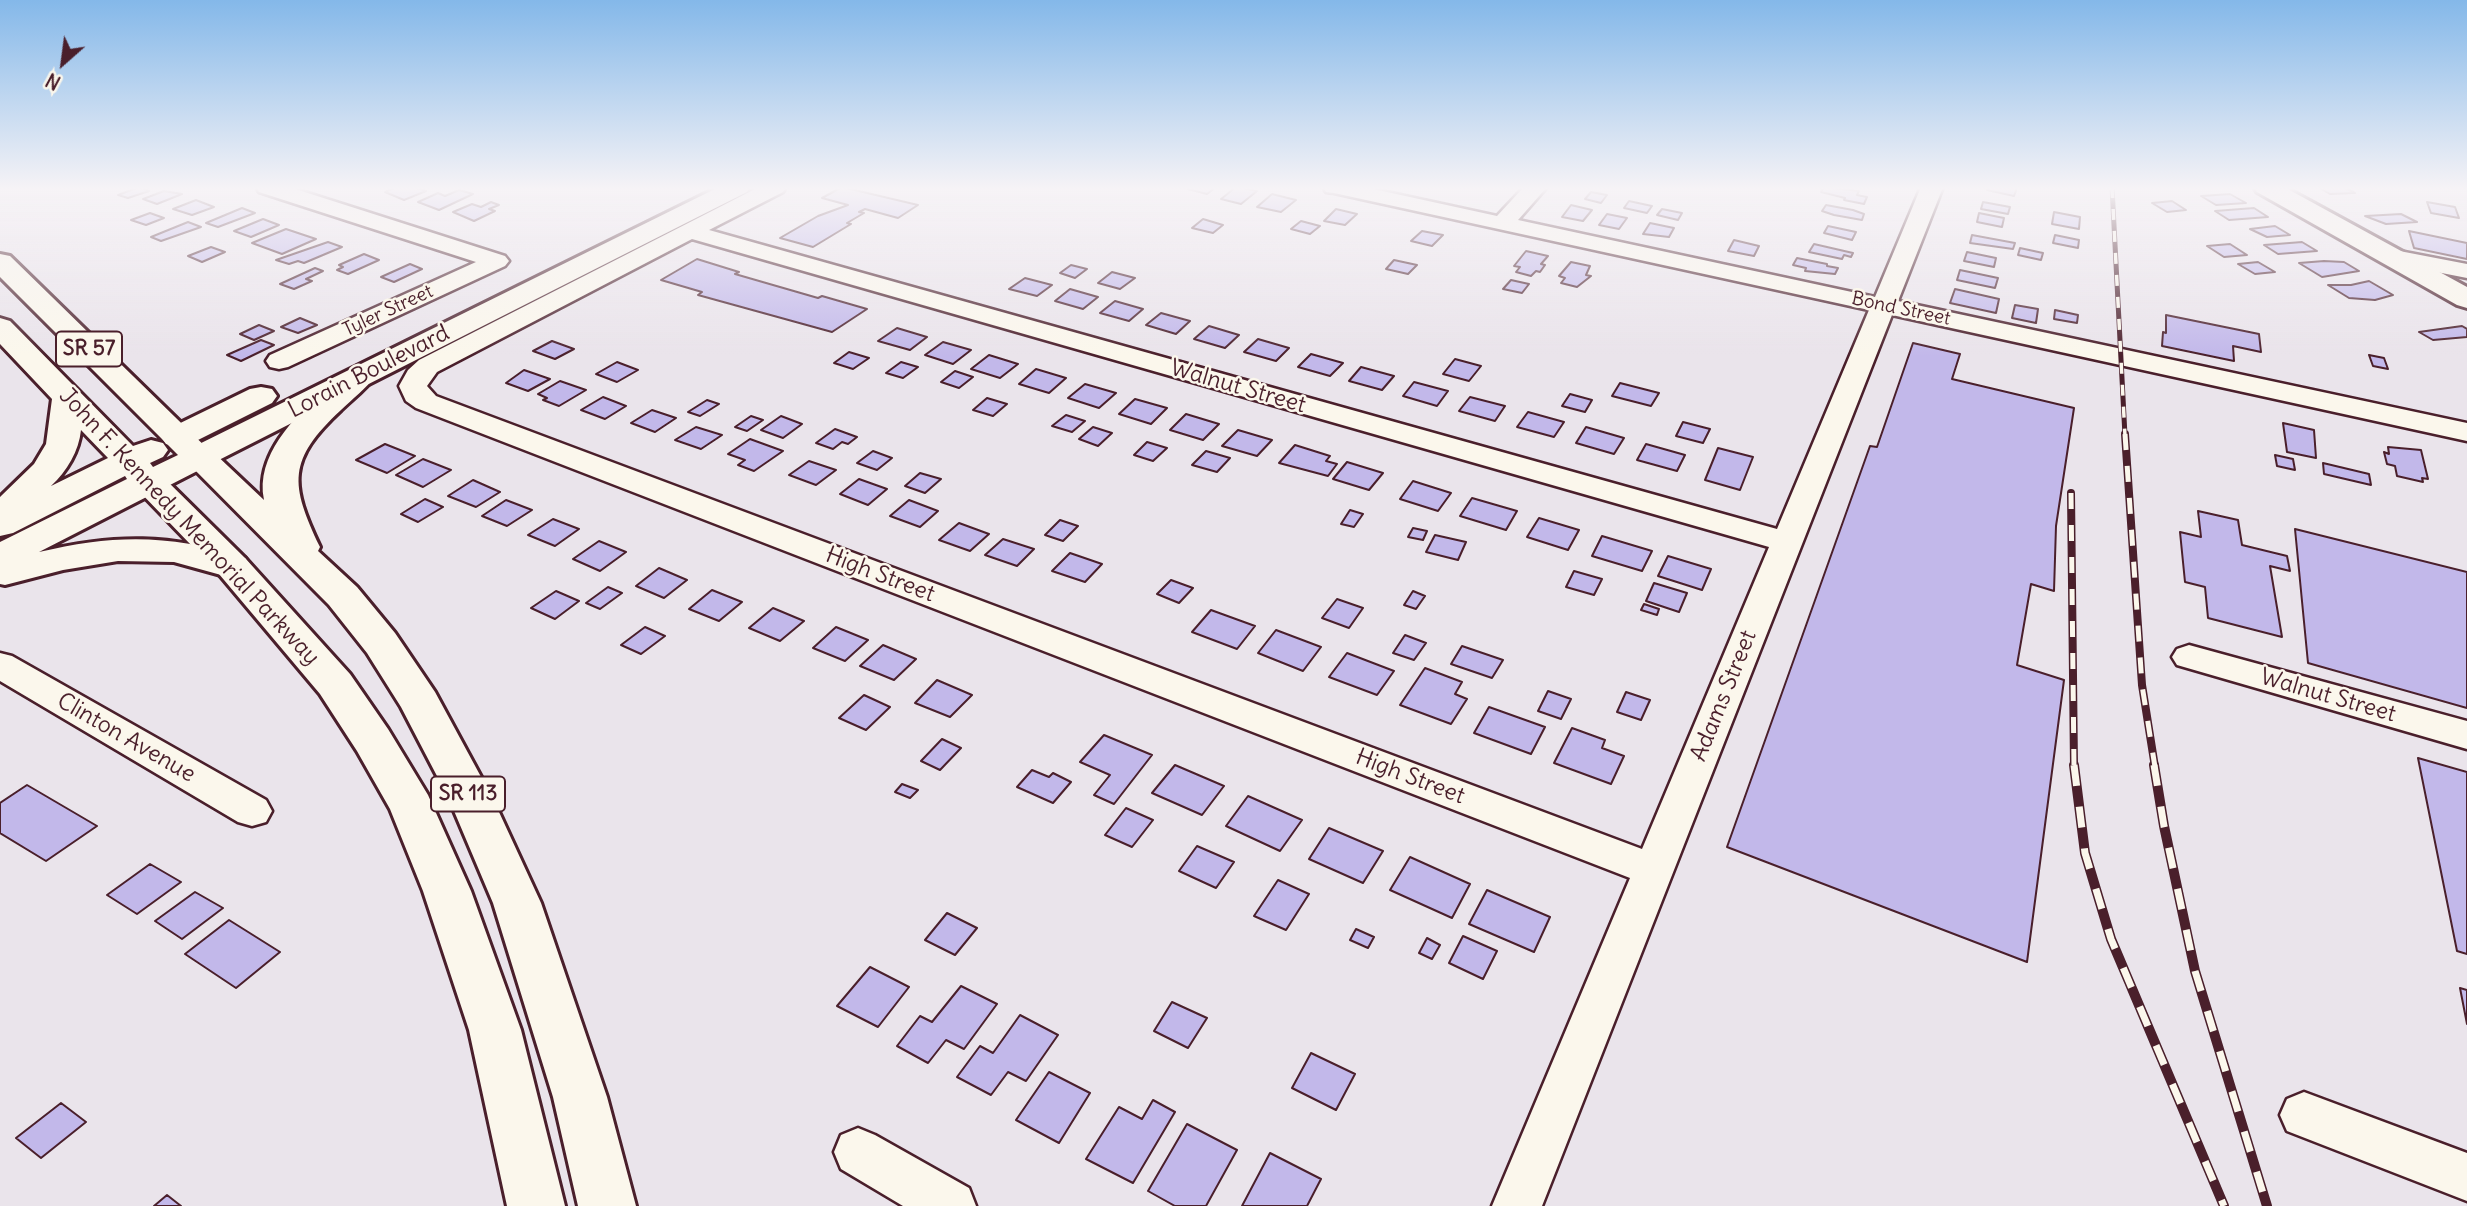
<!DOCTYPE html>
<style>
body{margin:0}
#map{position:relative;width:2467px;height:1206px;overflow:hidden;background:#eae4eb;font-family:Delius,sans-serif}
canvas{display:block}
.north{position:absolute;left:28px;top:28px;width:70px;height:70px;-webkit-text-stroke:5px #fbf7ec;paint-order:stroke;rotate:208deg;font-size:19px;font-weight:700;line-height:28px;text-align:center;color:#4a1f2b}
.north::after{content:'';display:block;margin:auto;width:24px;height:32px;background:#4a1f2b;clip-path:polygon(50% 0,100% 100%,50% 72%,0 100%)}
</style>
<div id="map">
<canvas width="2467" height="1206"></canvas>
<div class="north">N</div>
</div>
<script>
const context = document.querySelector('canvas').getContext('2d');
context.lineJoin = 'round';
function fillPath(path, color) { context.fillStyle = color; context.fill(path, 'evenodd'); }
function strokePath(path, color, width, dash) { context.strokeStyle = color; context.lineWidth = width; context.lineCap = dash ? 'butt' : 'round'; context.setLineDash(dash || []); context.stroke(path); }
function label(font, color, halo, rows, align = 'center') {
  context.font = font + ' Delius,sans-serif'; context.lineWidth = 5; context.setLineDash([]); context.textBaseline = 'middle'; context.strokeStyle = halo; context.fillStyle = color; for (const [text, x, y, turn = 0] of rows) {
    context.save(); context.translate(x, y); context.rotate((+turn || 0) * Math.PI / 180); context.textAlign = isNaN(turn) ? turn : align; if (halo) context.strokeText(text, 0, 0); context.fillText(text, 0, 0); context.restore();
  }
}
const building = new Path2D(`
 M139,187L149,191L128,198L118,195Z
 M396,187H414L426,191L404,200L385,192Z
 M842,187L918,205L898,218L865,209L859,212L864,213L847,223L851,224L813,247L780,238L818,216L848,205L822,198Z
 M1190,187H1216L1207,194L1188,189Z
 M1236,187H1238L1257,191L1241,204L1221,199Z
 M1824,187L1859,191L1857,195L1867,197L1864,204L1844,200L1845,198L1821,192Z
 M1988,187H2010L2017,188L2014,196L1987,190Z
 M2318,187H2344L2355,193L2330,194Z
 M459,190L473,194L439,210L418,202L438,193L445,196Z
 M164,191L182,194L157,204L143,199Z
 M1591,192L1607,195L1601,203L1585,199Z
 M1272,194L1296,200L1281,212L1257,207Z
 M2230,194L2246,203L2216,205L2201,196Z
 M196,200L214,207L192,215L173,209Z
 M1629,201L1652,206L1647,213L1624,208Z
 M2172,201L2186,210L2167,212L2152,203Z
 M491,202L499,205L489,209L495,211L474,221L453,212L472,204L481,207Z
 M1983,202L2010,207L2008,214L1981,209Z
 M2427,202L2455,207L2459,218L2431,213Z
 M1571,205L1592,210L1583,221L1562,217Z
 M1826,205L1853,210L1864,214L1862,220L1834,215L1822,211Z
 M242,208L255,213L218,227L206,223Z
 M2254,208L2268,217L2229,220L2215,211Z
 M1336,209L1357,214L1345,225L1324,221Z
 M1662,209L1682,213L1678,220L1657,215Z
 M2054,212L2080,217L2079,229L2052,224Z
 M150,213L164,218L146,225L131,220Z
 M1979,213L2004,218L2002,227L1977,222Z
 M1607,214L1627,218L1619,229L1599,225Z
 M2401,214L2417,222L2386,224L2365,216Z
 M263,219L279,225L251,237L234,231Z
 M1203,219L1223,225L1213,233L1192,228Z
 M1301,221L1320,226L1310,234L1291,229Z
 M188,222L201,227L161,241L151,237Z
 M1650,223L1674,228L1669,237L1643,234Z
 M1828,226L1856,232L1852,240L1824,233Z
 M2275,226L2290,235L2267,237L2250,229Z
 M286,229L316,239L282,254L252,243Z
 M1422,231L1443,235L1432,246L1411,241Z
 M2409,231L2467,243V259L2414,248Z
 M1972,235L2015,243L2013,249L1970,243Z
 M2055,235L2079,240L2078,248L2053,243Z
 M1734,240L1759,246L1754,256L1728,251Z
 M328,242L342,247L304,263L298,261L289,264L276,260Z
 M2302,242L2317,251L2278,254L2264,245Z
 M1814,244L1853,253L1851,257L1844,255L1842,259L1809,252Z
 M2230,244L2247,255L2224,257L2207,246Z
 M211,247L225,252L202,262L188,256Z
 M2020,248L2043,253L2041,260L2018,255Z
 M1526,251L1548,256L1541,264L1545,265L1540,272L1536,271L1531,276L1516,272L1520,267L1514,266Z
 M1967,252L1996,258L1994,267L1964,261Z
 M364,254L379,260L348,274L337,270L343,267L339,265Z
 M1797,258L1827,264V266L1838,268L1835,274L1805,271L1806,268L1793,265Z
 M697,259L739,272L735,274L818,298L822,296L867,309L832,332L698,295L702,292L661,280Z
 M1394,260L1417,265L1408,274L1386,269Z
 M2324,261L2344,262L2359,271L2322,277L2299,263Z
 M1571,262L1590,266L1586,275L1591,276L1577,287L1561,283L1565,278L1559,276Z
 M2258,262L2275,272L2255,274L2238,264Z
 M410,264L422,269L394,282L381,277Z
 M1071,265L1087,269L1075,278L1060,273Z
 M315,268L323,271L306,279L312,281L294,289L280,284Z
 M1960,270L1998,278L1995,288L1957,280Z
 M1112,272L1135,278L1120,289L1098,283Z
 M1025,278L1052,285L1037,296L1009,289Z
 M1511,280L1529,284L1522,293L1503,289Z
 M2369,281L2393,295L2375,300L2349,298L2328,285H2351Z
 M1070,289L1098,297L1083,309L1055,301Z
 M1955,289L1999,299L1996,313L1950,303Z
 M1115,301L1143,309L1129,321L1100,313Z
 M2015,305L2038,309L2036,323L2012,318Z
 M2055,310L2078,315L2077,323L2054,319Z
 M1161,313L1190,321L1176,334L1146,325Z
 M2166,315L2259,334L2261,352L2233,346L2234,361L2162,346L2163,332L2166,333Z
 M300,318L317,325L298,333L281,327Z
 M259,325L274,331L254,340L240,334Z
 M1209,326L1239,335L1225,348L1194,339Z
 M2462,326L2467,329V337L2433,340L2419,332Z
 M897,328L927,337L910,350L878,341Z
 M1258,339L1289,348L1276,361L1244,352Z
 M261,340L274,345L241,361L227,355Z
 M552,341L574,349L555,359L533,351Z
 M943,342L971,350L953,364L925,355Z
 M1913,343L1960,354L1952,379L2074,408L2056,526L2054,591L2031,584L2017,665L2064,680L2027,962L1727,847L1870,446L1877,447Z
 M849,352L869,358L853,369L834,363Z
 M1311,354L1343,363L1330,376L1298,367Z
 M989,355L1018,364L1000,378L971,369Z
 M2369,355L2384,358L2388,369L2373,366Z
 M1455,359L1481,366L1469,381L1443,374Z
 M617,362L638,370L617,382L596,374Z
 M901,362L918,367L903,378L886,373Z
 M1361,367L1394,376L1382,390L1349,381Z
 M1036,369L1066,378L1049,393L1019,384Z
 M524,370L550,379L528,391L506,383Z
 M955,371L973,377L959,388L941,382Z
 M560,381L586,390L559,406L543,400L547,398L538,394Z
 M1414,382L1448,391L1437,406L1403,396Z
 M1620,383L1659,393L1651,406L1612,396Z
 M1085,384L1116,393L1099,408L1068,398Z
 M1570,394L1592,400L1585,412L1562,406Z
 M603,397L626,406L605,419L581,410Z
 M1470,397L1505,406L1495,421L1459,411Z
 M987,398L1007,404L993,416L973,410Z
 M1135,399L1167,408L1151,424L1119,414Z
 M707,400L719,404L700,416L688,412Z
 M652,410L676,418L655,432L631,423Z
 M1528,412L1564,422L1554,437L1517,427Z
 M1186,414L1219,424L1203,440L1170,430Z
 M1066,415L1085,421L1072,432L1052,426Z
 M751,416L763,420L747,431L735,427Z
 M781,416L802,424L783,438L761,430Z
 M1683,422L1710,429L1703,443L1676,436Z
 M2283,423L2314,430L2316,458L2287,452Z
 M696,427L722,435L701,449L675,440Z
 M1093,427L1112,433L1098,446L1079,439Z
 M1586,427L1624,438L1614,454L1576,443Z
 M835,429L857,437L848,444L842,442L833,449L816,443Z
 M1238,430L1272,440L1257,456L1222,446Z
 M750,439L783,451L754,471L738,465L745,460L728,454Z
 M1147,442L1167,448L1153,461L1134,455Z
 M385,444L415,456L387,473L356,460Z
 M1646,444L1685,455L1677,471L1637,460Z
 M1295,445L1330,456L1326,461L1337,464L1328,476L1279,463Z
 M2388,447L2421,450L2428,479L2422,478L2423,482L2397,476L2395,466L2387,464L2384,452L2389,454Z
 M1718,448L1753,457L1740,490L1705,480Z
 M873,451L892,458L877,470L857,463Z
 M1206,451L1230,458L1217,472L1192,465Z
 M2275,455L2293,459L2295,470L2277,466Z
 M423,459L451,470L423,487L396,475Z
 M809,461L836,470L816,485L789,475Z
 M1347,462L1383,473L1369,490L1333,479Z
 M2323,463L2369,474L2371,485L2324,474Z
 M920,473L941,479L925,493L905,486Z
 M859,479L887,489L868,505L840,494Z
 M473,480L500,492L476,507L448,496Z
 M1413,481L1451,493L1438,511L1400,499Z
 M1472,498L1517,511L1506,530L1460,516Z
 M425,499L443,507L418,522L401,514Z
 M506,500L532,510L507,526L482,516Z
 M909,500L938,511L920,527L890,516Z
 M1350,510L1363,514L1354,527L1341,524Z
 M2198,511L2238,520L2242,545L2287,556L2290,571L2270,566L2282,637L2208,618L2205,587L2185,582L2180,532L2201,537Z
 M1539,518L1579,530L1568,550L1527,537Z
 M553,519L579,529L555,546L528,535Z
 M1060,520L1078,526L1063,541L1045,535Z
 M959,523L989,534L970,551L939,540Z
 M1413,528L1427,531L1423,540L1408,537Z
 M2295,529L2467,572V708L2308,663Z
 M1435,535L1466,542L1458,560L1426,552Z
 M1602,536L1652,551L1642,571L1592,556Z
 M1003,539L1034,549L1017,566L985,555Z
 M599,541L626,552L600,571L573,559Z
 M1070,553L1102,564L1085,582L1052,571Z
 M1668,556L1711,569L1702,590L1658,576Z
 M659,568L687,580L664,598L636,586Z
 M1574,571L1602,579L1594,595L1566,587Z
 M1171,580L1193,588L1179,603L1157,594Z
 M1654,583L1687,593L1679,612L1646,601Z
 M608,587L622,593L600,609L586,603Z
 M712,590L742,602L719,621L689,609Z
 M556,591L579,601L555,619L531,608Z
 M1413,591L1425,596L1416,609L1404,605Z
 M1337,599L1363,608L1349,628L1322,618Z
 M1644,604L1659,609L1657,615L1641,610Z
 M773,608L804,621L780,641L749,628Z
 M1211,610L1255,626L1237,649L1192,632Z
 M645,627L665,636L641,654L621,645Z
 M836,627L868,640L845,661L813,648Z
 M1276,630L1321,647L1303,671L1258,653Z
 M1405,635L1426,643L1414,660L1393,653Z
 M883,645L916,659L894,680L860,666Z
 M1462,646L1503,660L1492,678L1451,664Z
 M1347,653L1394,671L1377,695L1329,677Z
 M1425,668L1462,682L1455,694L1467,699L1451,724L1400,705Z
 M937,680L972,695L950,717L915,703Z
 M1548,691L1571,699L1561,719L1538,711Z
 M1626,692L1650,700L1641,720L1617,712Z
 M864,695L890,707L866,730L839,718Z
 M1489,707L1545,727L1531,754L1474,733Z
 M1572,728L1605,740L1602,748L1624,756L1611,784L1554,763Z
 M1104,735L1152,755L1114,804L1094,795L1110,775L1080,762Z
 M942,739L961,748L940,770L921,761Z
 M2418,758L2467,772V954L2457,951Z
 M1175,765L1224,786L1202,815L1152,793Z
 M1032,770L1049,777L1053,773L1071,782L1053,803L1017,787Z
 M902,784L918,790L910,798L895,792Z
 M27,785L97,826L46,861L0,833V803Z
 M1248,796L1302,820L1280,851L1226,826Z
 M1126,808L1153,820L1132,847L1105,835Z
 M1329,828L1383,851L1363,883L1309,859Z
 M1197,846L1234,862L1216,888L1179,871Z
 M1410,857L1470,884L1452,918L1390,890Z
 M150,864L181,882L137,914L107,895Z
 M1278,880L1309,894L1286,930L1254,916Z
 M1487,890L1550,917L1534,952L1469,924Z
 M195,892L223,908L182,939L155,921Z
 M947,913L977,928L955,955L925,940Z
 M229,920L280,952L236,988L185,954Z
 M1356,929L1374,937L1368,948L1350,940Z
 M1463,936L1497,951L1483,979L1449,963Z
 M1427,938L1440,945L1432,959L1419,953Z
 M870,967L909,987L878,1027L837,1006Z
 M961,986L997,1004L964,1049L946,1040L928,1063L897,1046L920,1016L932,1022Z
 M2460,988L2467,990V1024Z
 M1172,1002L1207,1018L1188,1048L1154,1031Z
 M1020,1015L1058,1035L1026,1081L1008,1072L991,1095L957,1077L980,1046L993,1053Z
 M1311,1053L1355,1074L1336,1110L1292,1088Z
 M1049,1072L1090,1093L1059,1143L1016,1120Z
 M1153,1100L1175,1112L1133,1183L1086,1159L1119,1107L1142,1119Z
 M61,1103L86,1122L41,1158L16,1138Z
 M1187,1124L1237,1150L1206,1206H1175L1148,1191Z
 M1270,1153L1321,1179L1307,1206H1242Z
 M167,1195L181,1206H154Z`);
fillPath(building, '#c2b8ea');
strokePath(building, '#4a1f2b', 2);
const street = new Path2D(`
 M256,187H289L505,256L509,261L505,266L288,367L279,369L270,367L266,361L270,355L476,262L259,192Z
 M759,187H786L783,192L709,230L1777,529L1869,310L1334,193L1326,192L1323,187H1364L1497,216L1524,187H1547L1518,220L1875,297L1921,187H1943L1898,301L2467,423V441L1892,315L1542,1206H1492L1630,878L416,408L406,401L399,386L408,370L419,360ZM692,239L1769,547L1642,849L436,396L427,386L437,372Z
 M2389,249L2467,264V278L2381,261L2377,256L2381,251Z
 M2189,645L2467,721V749L2177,665L2172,657L2177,649Z
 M0,653L12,656L266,800L272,811L266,822L252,826L238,822L0,681Z
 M2304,1092L2467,1153V1201L2287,1131L2280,1115L2287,1099Z
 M858,1128L875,1135L969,1188L976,1206H903L841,1169L834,1152L841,1135Z`);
const secondary = new Path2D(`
 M719,187H750L747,192L211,464L199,467L187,464L182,457L187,450Z
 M2254,187H2284L2467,287V308L2457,305L2257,192Z
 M261,387L272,389L277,396L272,403L190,444L178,447L166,444L161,437L166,430L250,389Z`);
const primary = new Path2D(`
 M360,367L371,369L375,376C366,389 352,399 341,410C287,460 290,484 320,547L318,551L357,587L395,633L435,692L493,799L541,903L607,1097L636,1206H578L553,1097L493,903L449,799L401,707L367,653L329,605L182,457L187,450L199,447L211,450L264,500C255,456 294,417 324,391C336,381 345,370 360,367Z
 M149,472L161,475L245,558L350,674L388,729L428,795L471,891L521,1030L565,1206H507L469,1030L423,891L390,809L357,751L320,694L219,574L137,489L132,482L137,475Z`);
const highway = new Path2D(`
 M0,254L10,256L216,457L211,464L39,552C115,534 171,534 245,558L251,566L245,574L232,578L174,562L118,561L63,570L5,585L0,584V542L127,479L125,476L13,533L0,536V497L34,464L46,444L52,399L0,344V318L10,321L133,446L151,440L163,443L168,450L163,457L150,463L153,467L178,455L0,277ZM81,430L108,458L51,486C67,471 79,451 81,430Z`);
strokePath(street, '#4a1f2b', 5);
strokePath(secondary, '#4a1f2b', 6);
strokePath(primary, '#4a1f2b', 6);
strokePath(highway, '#4a1f2b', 6);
fillPath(street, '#fbf7ec');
fillPath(secondary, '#fbf7ec');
fillPath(primary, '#fbf7ec');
fillPath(highway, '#fbf7ec');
const railFar2 = new Path2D(`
 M2112,187L2125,436`);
const railFar1 = new Path2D(`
 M2125,434L2142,685L2155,767
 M2071,493L2074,767`);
const rail = new Path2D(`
 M2074,765L2085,853L2111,939L2224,1206
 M2154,765L2164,826L2195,971L2267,1206`);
strokePath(railFar2, '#4a1f2b', 5);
strokePath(railFar1, '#4a1f2b', 8);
strokePath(rail, '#4a1f2b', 10);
strokePath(railFar2, '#fbf7ec', 3.5, [11]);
strokePath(railFar1, '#fbf7ec', 5, [16]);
strokePath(rail, '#fbf7ec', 7, [21]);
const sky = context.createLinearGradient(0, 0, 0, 356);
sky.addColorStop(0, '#84b8e9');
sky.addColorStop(0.53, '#f6f3f6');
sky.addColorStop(1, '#f6f3f600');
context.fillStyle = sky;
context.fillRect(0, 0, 2467, 356);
label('19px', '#4a1f2b', '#fbf7ec', [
 ["Bond Street",1901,309,12],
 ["Tyler Street",388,311,-25]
]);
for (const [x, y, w] of [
 [89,349,66],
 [468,794,74]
]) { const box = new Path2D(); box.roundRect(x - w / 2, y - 17.5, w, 35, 5); context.fillStyle = '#fbf7ec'; context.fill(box); strokePath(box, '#4a1f2b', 2); }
label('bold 21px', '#4a1f2b', null, [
 ["SR 57",89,349],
 ["SR 113",468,794]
]);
label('23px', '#4a1f2b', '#fbf7ec', [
 ["Lorain Boulevard",369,372,-27],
 ["Walnut Street",1238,387,16],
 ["John F. Kennedy Memorial Parkway",189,527,47],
 ["High Street",880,575,21],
 ["Adams Street",1724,696,-68],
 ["Walnut Street",2328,696,16],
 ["Clinton Avenue",126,738,30],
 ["High Street",1410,777,21]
]);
</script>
